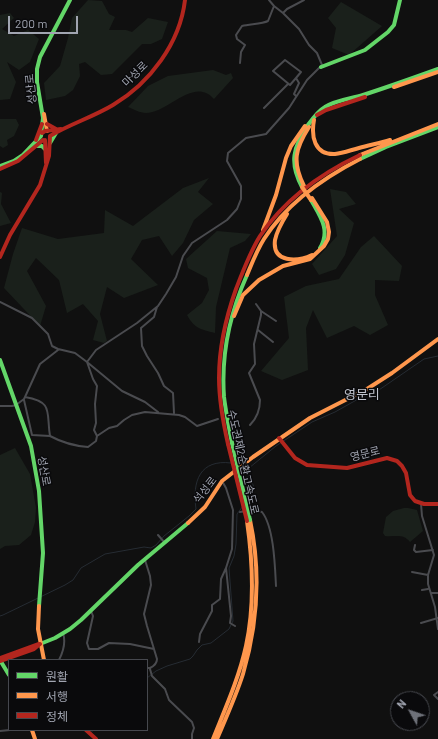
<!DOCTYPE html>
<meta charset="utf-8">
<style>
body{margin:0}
#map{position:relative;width:438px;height:739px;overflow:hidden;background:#101010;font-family:Barlow,"Noto Sans KR",sans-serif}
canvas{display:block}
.legend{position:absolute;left:8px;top:659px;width:140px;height:72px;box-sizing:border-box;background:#0a0a0c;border:1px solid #46484e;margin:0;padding:5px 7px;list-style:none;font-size:12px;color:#a1a5b1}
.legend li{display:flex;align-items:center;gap:8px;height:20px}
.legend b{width:20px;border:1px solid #46484e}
.north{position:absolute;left:390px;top:691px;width:40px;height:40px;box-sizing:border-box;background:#0a0a0c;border:1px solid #46484e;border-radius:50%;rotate:310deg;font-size:11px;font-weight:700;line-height:16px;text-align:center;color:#a1a5b1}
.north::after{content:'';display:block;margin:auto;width:14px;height:18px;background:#6e7179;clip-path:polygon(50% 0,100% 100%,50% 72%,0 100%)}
.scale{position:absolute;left:8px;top:16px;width:70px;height:18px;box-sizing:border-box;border:2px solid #a1a5b1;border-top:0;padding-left:5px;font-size:12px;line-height:14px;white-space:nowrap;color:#a1a5b1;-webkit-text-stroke:3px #0a0a0c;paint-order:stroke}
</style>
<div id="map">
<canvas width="438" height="739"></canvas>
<ul class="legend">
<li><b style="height:5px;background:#63d668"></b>원활</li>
<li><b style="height:5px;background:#ff974d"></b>서행</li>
<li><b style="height:5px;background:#b3261e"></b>정체</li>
</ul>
<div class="north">N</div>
<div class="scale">200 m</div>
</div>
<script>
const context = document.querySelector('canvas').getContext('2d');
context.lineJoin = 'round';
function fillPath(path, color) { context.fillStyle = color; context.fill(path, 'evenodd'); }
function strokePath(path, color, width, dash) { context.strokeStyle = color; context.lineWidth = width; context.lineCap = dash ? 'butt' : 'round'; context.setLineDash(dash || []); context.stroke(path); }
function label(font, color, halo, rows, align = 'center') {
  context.font = font + ' Barlow,"Noto Sans KR",sans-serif'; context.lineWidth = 3; context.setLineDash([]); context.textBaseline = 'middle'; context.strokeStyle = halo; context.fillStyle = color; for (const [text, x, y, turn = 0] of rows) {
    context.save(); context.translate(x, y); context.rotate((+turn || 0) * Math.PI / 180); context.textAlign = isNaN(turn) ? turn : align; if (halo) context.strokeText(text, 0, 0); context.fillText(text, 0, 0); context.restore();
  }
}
fillPath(new Path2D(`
 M88,0L102,1L109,14L115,17L109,30H126L132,32L148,18L168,22L162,39L151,44H142L112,74L101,75L85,62L79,64L80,76L73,90L65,96L46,100L44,83L60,66L68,38L72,18Z
 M341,2L382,26L349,55L332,48L336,28L328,18Z
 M10,13L14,18L2,29L14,36L28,30L39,39L30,62L19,70L7,62L16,82L10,99L0,100V15Z
 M213,70L226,75L231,73L233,78L214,99C194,76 168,113 146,113C140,113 133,109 128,107L148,86L168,76Z
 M0,119H16L19,125L14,136L7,140L8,145L3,148L0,146Z
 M209,178L198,192L213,204L194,220L183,243L172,256L159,236L142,240L131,259L158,285L124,298L107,287L100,314L107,341L104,343L93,340L98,321L83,304L67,313L59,280L36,258L27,271L46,306L40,326L4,288L13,254L22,228L58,239L104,233L105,210L133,226L183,188Z
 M330,189L346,192L356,204L339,209L354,223L345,255L336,269L319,275L312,264L337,236Z
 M0,192L2,193L1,204L11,223L0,226Z
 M217,231L251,234L245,241L230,248L216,307L215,333C200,329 195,329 187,315L202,303L209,290L207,278L188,268L186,259Z
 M374,236L402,266L399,281L375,280V295L388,325L370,335L354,326L327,338L313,310L306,328L308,370L282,380L261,371L289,338L284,297L306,286L339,279L361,247Z
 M15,448L30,474L36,508L35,522L31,535L19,545L5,546L0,549V455Z
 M404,508H408L417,510L423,531L410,542C403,533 396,537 385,536L383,533L386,517L393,511Z`), '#1a201b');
strokePath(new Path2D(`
 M238,465L246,469L249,468L276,446L312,422L335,412L360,398L376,392L424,359L438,356
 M247,470C249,484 261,485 247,501
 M0,616L3,615L65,585L73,580L81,568L105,554L144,547L151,548L156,545L164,536L189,516L196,509C192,481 200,459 231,463
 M147,678L156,671L167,666L190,659L193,656L197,650L202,645L211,643L229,629L233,621L229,568L234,556L236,544L237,514L243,506
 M91,733L93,730`), '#262c33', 1);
strokePath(new Path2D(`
 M274,6L283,13L287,9L304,0
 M240,63L241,52L245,45L237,39L236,35L242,26C250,24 262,24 268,21L274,6L269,0
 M296,78L290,85L273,71L285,60L301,72L296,78L299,83L294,94L296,96
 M264,108L288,84
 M0,302L32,318L48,334L52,346L58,349L75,353L87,362L93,379L97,386L95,404L96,423L94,430L97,436L96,441L88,447C74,446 63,443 50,436C46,412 54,402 25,397L24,399L16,405
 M157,307L154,317L141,328L142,346L147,356L158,373L164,386L173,393L174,413
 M261,311L276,321
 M258,330L273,342
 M25,397L40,364L58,350
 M24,400L32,435L50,436
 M0,406H12L16,405
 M158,412L145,402L122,391L87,362L96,350L137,323L158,306L166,294L176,277L183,256L192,243L227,220L237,209L241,199V186L227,161L228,153L246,138L266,134L289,108L307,80L322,65L317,53L309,45L299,29L283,13
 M250,425C257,418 260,410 260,400L249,373L255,364L254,344L261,315V311L256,304
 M97,436L109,428L117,426L124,420L132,415L145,412L179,415L185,417L197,426L218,419
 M222,481L226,488L233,510L232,549L226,568L231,616L230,623L235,626
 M421,504L422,516L434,555L428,575V584L435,607L438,629
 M240,512L252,510L262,512C274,527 275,567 276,586
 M158,535L165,543
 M415,545L414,550L416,552L433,550
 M145,560L150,576L151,585L144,614L147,626L157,659C157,664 154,666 150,668H147
 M412,572L428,575
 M422,590L428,589
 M431,593H438
 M91,611L93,616L87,643L89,649H98L109,643L130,644L154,649
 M421,623L438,618
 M199,642L200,634L212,611V605L220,599L221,579L226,568
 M59,660C63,652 66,642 63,633
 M150,669L152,676L165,689L169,700L192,722L194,728L192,734V739
 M438,692L434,695L438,699
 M0,731L10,730`), '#4a4b4f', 2);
strokePath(new Path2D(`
 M321,67L365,50L388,32L394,25L400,0
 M50,143L56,133
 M37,146H42L46,150
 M360,159L386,147L438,127
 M0,166L14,161L23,155L41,136L43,118L37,82V69L40,57L70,0
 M302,187C289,163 293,147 308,125C313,118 318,111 325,107C336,100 350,99 363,95C388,87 413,78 438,69
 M311,200C320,216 331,230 320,248
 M0,360L31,446L39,491L43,553L39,606
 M232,443C229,428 226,413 224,397C221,355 230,313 247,275
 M40,644L55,638L70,629L81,620L138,565L188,523
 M0,660L9,675`), '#63d668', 4);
strokePath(new Path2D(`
 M394,87L438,72
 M44,114L47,131
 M314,120C311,136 314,155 335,154C343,153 351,150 359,148C370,145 380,143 390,140
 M360,155L438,124
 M304,186C292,162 295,149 309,127
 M287,214C282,222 277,230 275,240C272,263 297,262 312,255
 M263,230L276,195L286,158L291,146L305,126
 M247,275C252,263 257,250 264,239C287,203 323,178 360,159
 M234,316L243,295L259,280L283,266L310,259L324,246L328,239L329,232L327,222L312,198
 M188,523L205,507L222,481L253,457L310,418L367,389L392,373L438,339
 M39,606L38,629L44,660
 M32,730L35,739
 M213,739C225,709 239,678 246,646C255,605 253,563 247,521
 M217,739C226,718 236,696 243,674C258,623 261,572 250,520`), '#ff974d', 4);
strokePath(new Path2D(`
 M317,115L326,110L365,97
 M47,124L56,129
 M42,133L45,131L61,129
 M36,140L42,124
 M45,140L46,163
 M0,169L18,161L43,140
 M0,257L10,235L40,185L49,156L50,136C70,124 93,117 113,105C150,83 180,43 185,0
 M279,438L295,458L307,465L347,468L387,458L397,461L402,466L406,473L410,495L415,501L424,504H438
 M228,444C223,422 219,400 219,378C219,347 226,317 236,289C243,271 250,252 260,236C284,200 322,173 360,155
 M0,658L39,644
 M0,661L34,649L40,644
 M86,730L96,739`), '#b3261e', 4);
strokePath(new Path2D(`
 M232,443L250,520`), '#63d668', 4);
strokePath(new Path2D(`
 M302,187L311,200`), '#ff974d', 4);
strokePath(new Path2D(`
 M228,444L247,521`), '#b3261e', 4);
label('11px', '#a1a5b1', '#0a0a0c', [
 ["마성로",135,74,-45],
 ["성산로",31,89,-96],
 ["영문로",365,454,-14],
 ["수도권제2순환고속도로",243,462,77],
 ["성산로",44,471,80],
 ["석성로",205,490,-52]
]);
label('13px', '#c1c4cd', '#0a0a0c', [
 ["영문리",362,395]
]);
</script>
